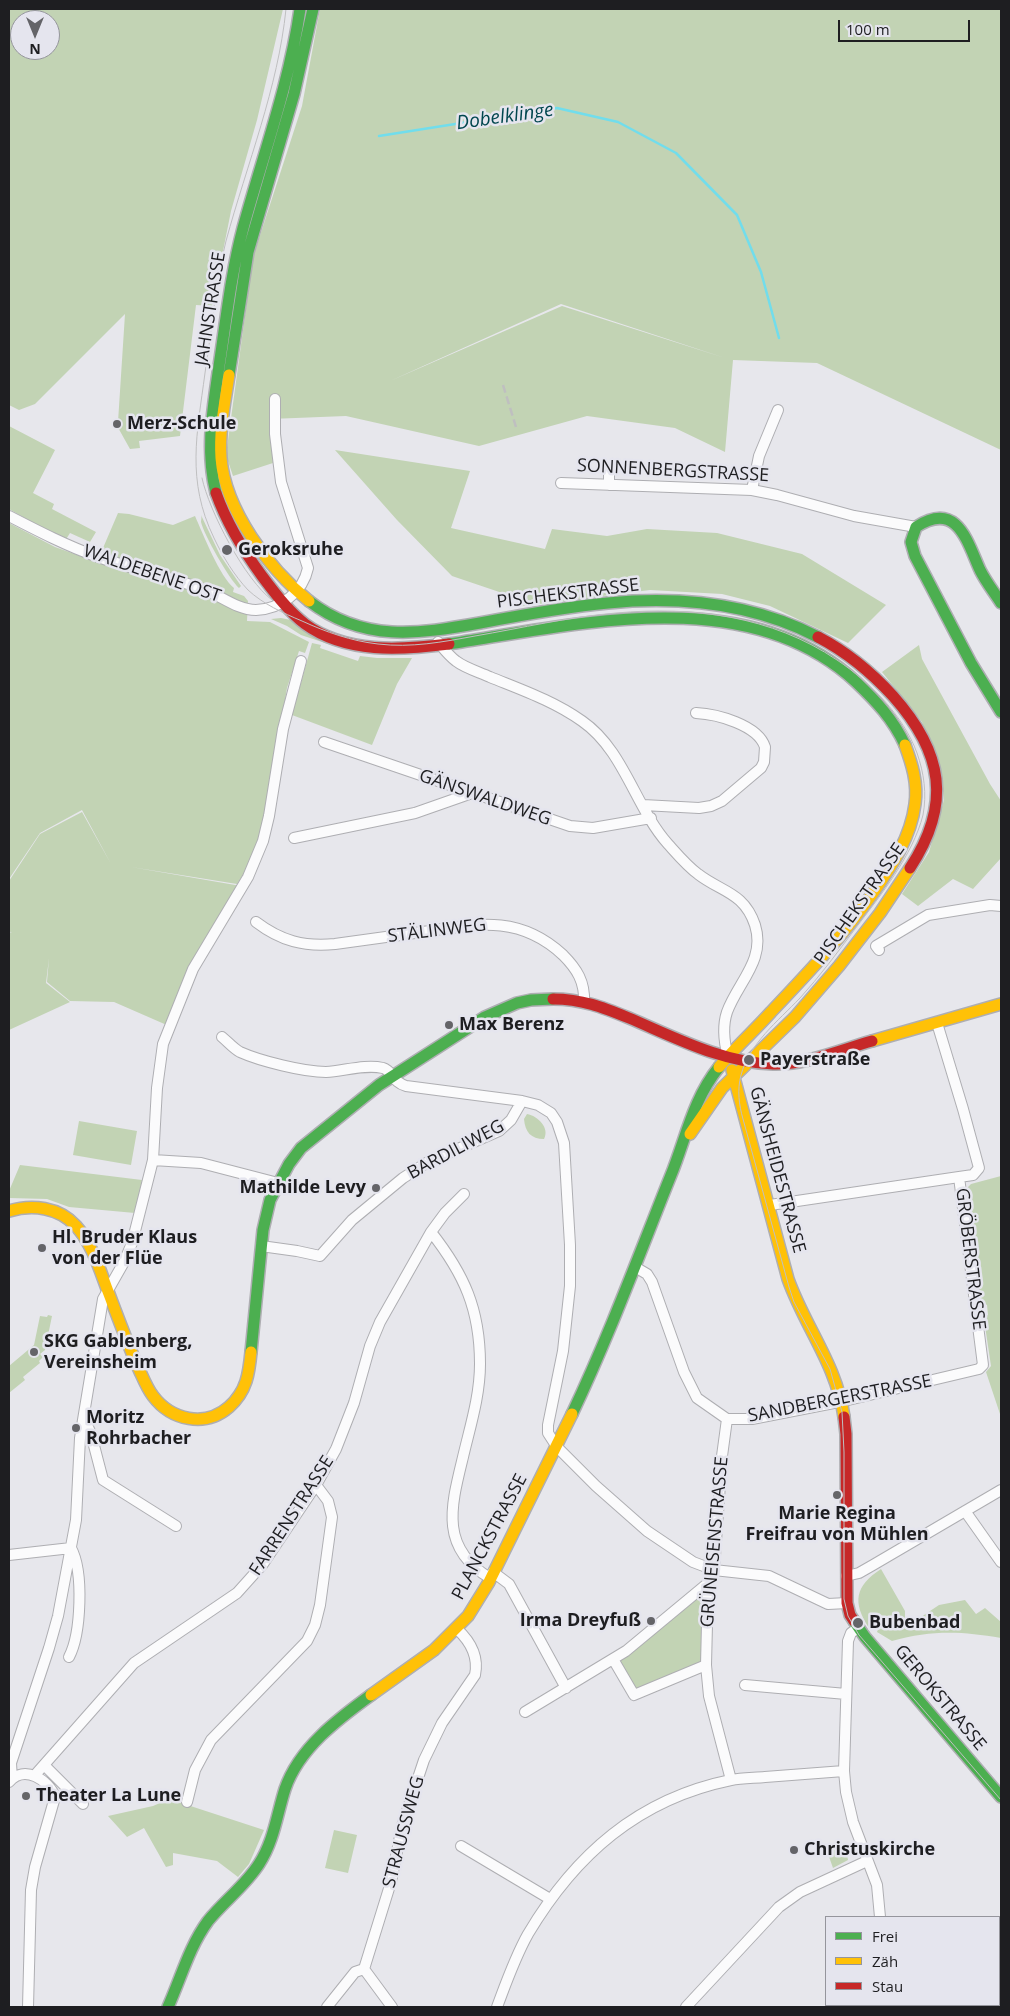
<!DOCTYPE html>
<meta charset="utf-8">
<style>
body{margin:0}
#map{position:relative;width:1010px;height:2016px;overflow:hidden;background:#e7e7ec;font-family:"Open Sans",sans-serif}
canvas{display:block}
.frame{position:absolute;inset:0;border:10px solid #1e1e21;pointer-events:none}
.legend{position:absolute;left:825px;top:1916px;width:175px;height:90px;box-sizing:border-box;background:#e5e5ee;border:1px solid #95959c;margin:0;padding:6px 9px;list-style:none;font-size:15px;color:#1e1e21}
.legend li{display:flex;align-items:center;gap:10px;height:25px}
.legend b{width:25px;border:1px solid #95959c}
.north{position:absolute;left:10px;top:10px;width:50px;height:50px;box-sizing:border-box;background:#e5e5ee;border:1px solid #95959c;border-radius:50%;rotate:180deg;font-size:14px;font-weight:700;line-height:20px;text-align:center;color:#1e1e21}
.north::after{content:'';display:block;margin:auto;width:18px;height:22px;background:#646468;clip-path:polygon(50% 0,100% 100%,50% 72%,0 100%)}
.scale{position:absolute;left:838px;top:20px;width:132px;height:22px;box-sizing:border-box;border:2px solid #1e1e21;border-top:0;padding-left:6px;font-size:15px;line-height:18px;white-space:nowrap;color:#1e1e21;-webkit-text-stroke:4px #e5e5ee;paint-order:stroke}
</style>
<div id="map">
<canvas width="1010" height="2016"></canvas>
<div class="frame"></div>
<ul class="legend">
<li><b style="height:6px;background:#4caf50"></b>Frei</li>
<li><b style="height:6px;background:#ffc107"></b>Zäh</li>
<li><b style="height:6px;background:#c62828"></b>Stau</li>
</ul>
<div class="north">N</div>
<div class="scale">100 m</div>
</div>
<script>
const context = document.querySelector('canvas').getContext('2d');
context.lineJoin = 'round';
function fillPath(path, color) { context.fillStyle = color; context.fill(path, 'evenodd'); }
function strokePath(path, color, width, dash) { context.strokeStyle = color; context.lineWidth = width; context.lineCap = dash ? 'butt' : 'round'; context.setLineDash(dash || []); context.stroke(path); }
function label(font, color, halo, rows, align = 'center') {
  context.font = font + ' "Open Sans",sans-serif'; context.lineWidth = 5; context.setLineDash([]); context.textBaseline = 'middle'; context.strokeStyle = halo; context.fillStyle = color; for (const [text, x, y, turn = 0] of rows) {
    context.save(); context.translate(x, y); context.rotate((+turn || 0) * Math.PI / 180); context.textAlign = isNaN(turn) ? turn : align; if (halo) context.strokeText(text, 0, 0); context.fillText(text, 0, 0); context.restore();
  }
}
fillPath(new Path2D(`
 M9,9H283L257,120L231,211L212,306L196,305L180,436L139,441L140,448L130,449L116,424L118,422L125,314L35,404L19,410L9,405ZM20,20H50V50H20Z
 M320,9H1001V450L817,363L733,360L725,452L675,428L587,416L479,446L346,416L270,419L273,463L233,476L226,455L253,257L302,106ZM561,304L725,358L562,306L390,381Z
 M9,426L55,450L33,493L54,504L52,509L96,532L90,542L70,533L65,541L9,509Z
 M335,450L470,471L451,528L545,549L552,529L607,536L647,529L717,533L802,554L886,605L848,643L770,606L722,594L650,590L522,606L517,598L452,576L397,520Z
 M118,513L129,514L173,525L195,516C203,534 220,577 234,588L233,592L244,596L248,601L247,621L270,622L309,642L305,653L299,651L287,688L264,828L252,861L237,884L131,867L241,886L169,1026L114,1002L70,1001L47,982L49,958L46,983L70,1002L9,1030V932L12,933L9,931V881L40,834L82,812L111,864L82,810L40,833L9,879V523L55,547L97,562Z
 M201,515L220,555L241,586L239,588C229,579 204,535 201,522C201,520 202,517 201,515Z
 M281,618L291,620L343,649L301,635L287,626L271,619Z
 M312,643L321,645L320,648L358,661L360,656L377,658H412L397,684L372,745L292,715Z
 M919,645L922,659L990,784L1001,801V858L973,889L953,879L918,906L902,894L929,852L944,800L940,766L922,722L882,672Z
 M527,1114C538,1116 550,1128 544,1139C531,1139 525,1132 524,1119Z
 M79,1121L137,1131L131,1165L73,1155Z
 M20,1165L142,1180L135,1213L69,1207L47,1199L9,1198V1191Z
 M1001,1176V1417L986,1372L991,1366L984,1319L985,1316L988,1315L987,1305L983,1303L981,1300L966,1189L971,1184Z
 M48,1315L52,1316L45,1350L40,1354L43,1357L39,1361L40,1363L23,1377L25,1380L9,1393V1366L34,1345L40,1316L47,1317Z
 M881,1569L905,1611V1618L921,1617L939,1605L965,1600L976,1614L985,1608L1001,1622V1638C961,1631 931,1630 892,1641L877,1632L878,1629L869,1628C852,1602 855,1586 881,1569Z
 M692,1596L701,1600L708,1606L706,1665L634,1695L613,1659Z
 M169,1799L264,1830L249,1864L238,1877L217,1861L173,1853V1865L166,1867L144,1828L127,1837L108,1816L153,1806Z
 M334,1830L357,1835L348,1873L325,1868Z
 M845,1845L848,1860L833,1868L827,1851Z`), '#c2d3b4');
strokePath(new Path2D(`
 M379,136L557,108L618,122L676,153L737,215L761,272L779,338`), '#71ddec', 2.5);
const street = new Path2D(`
 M609,470V485
 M561,483L752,490L777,495L854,516L916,527
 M752,490L759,456L778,410
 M9,516C38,531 67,546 98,557C133,569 169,577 203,589C220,595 237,610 256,610C281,609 303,592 308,568L281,482L275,434V399
 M438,642C443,648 449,656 456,661C465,668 479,672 490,677C522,690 554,701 582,721C624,750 635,807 668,844C677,854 687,866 698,874C721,892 744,892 755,925C766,960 738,982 727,1012C722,1027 724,1042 728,1057
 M324,742L570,826L593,828L651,818
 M643,805L699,808L711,806L722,801L761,768L764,762L765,747C758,725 717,714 696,713
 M294,838L415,813L472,793
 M256,922C281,941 304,947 335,944C364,940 393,936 422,932C476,924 519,914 563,955C577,969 585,982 584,1002
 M879,950L876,946L928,915L990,905L1001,906
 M222,1037C228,1042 234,1049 240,1052C260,1061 304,1072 326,1072C344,1071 365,1064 383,1068C393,1071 392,1082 406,1086L522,1101L538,1105L551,1113L557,1122L564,1143L570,1245V1286L563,1351L548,1425V1433L557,1447L596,1486L647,1531L693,1562L714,1570L769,1576L828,1604L847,1603
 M153,1160L201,1163L278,1183
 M770,1205L959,1177
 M431,1232C464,1274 480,1309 480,1364C480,1396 470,1427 463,1457C451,1506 439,1548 490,1578
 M261,1246L297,1251L320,1256L352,1220L403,1178L428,1162L499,1131L511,1120L522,1101
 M635,1267L647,1274L652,1282L684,1372L697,1398L727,1419H752L844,1401L979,1369L983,1365L959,1177L973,1175L979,1168L963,1109L937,1023
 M84,1418L91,1434L103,1480L176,1526
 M727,1419L722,1456L714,1570L708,1583L706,1665L709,1696L731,1780
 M965,1511L1001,1562
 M9,1555L71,1548C84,1572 81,1634 69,1657
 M493,1572L509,1584L566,1688
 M846,1576L859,1573L873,1565L1001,1490
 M858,1628L851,1633L848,1641L844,1771L846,1792L853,1822L877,1885L880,1917
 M613,1659L634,1695L706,1665
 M745,1685L846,1694
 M525,1712L626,1651L708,1583
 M44,1765L83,1804
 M35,1775L134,1663L237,1593L263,1564L316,1485L336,1449L354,1403L370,1346L380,1322L431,1232L445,1213L464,1194
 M12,1779L11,1763L49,1648L58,1616L76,1520L80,1438L103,1299L124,1262L132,1243L153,1160L157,1088L163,1044L193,969L248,877L263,841L269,816L283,729L301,661
 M9,1782C24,1764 49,1780 55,1797L35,1867L31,1890L28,2007
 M187,1802L195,1770L211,1740L307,1641L315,1625L320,1605L332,1517L328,1501L316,1485
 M461,1846L550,1899
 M364,1969L392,2007
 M986,2005L990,2007
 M327,2007L355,1972L364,1969L391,1882L402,1826L424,1760L442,1723L475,1675C479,1656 470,1641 457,1629
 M497,2007C506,1983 515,1957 528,1934C575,1855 638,1799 731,1780C741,1778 754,1778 765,1777C791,1775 818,1773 844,1771
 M686,2007L779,1907L800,1892L867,1861
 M854,2007L855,2005`);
const fast = new Path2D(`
 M229,375L248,252L294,94L313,9
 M216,493C205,450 213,409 219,366C226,320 231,273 243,228C263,155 289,85 300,9
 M309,601C363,643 419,634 480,623C522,615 565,607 608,603C680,596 754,604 818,637
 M1001,603C994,592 986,582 980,570C967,541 957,500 916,527L911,542L915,556L971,663L1001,712
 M449,644C579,624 748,582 856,682C876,701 893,719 905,745
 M251,1352L263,1230L270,1200L289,1164L301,1148L379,1085L485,1017L517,1003L531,1000L553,999
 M572,1414C609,1336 639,1255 671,1175C686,1138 693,1099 719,1067
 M854,1621L865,1637L1001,1797
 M168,2007C181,1978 189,1947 208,1921C224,1901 245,1886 259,1864C274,1841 277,1814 285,1789C299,1748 338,1719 371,1695`);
const slow = new Path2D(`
 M229,375C225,402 219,430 221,458C225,510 269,569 309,601
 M872,1041L1001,1004
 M719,1067C735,1048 754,1031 771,1012C807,974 843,936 873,893C892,866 911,837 915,804C918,783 912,764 905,745
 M732,1070L788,1279C805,1327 837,1365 844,1417
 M690,1134L722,1088L795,1017L839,966L880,913L910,868
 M9,1211C32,1204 59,1207 76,1226C93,1245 100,1271 109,1294C118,1318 127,1342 137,1365C142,1375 146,1387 153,1396C171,1420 205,1428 229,1407C247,1391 249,1373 251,1352
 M371,1695L434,1650L468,1616L489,1582L572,1414`);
const jam = new Path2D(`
 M216,493C227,524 243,550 262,576C275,593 288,611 305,624C346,654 401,650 449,644
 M818,637C847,652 871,672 893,696C943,752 952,804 910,868
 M553,999C582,999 602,1007 629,1018C674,1037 723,1063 773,1064C806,1065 840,1050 872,1041
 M844,1417L846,1434L847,1603L850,1615L854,1621`);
strokePath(street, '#aeaeb2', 12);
strokePath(fast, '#aeaeb2', 14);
strokePath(slow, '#aeaeb2', 14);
strokePath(jam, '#aeaeb2', 14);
strokePath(street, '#fbfbfc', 10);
strokePath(fast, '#4caf50', 11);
strokePath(slow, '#ffc107', 11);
strokePath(jam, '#c62828', 11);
strokePath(new Path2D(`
 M286,9C278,88 247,164 226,241C215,284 212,329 205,373C197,434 186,480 214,538C223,557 234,575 248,590C263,604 283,613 302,621C326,632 351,641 378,644C411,648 443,642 475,636C522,628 568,617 616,613C693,606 772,616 837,660C870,682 903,715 917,753C924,773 927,794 923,815C913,855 880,896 855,929C837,953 820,976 800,998C778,1021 749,1044 741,1075C737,1090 739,1105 743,1119L789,1287L794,1302L830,1369L842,1412L844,1452V1599L848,1616L859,1635L1001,1800
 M202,478C209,511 245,580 272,600`), '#bfbfc0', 1);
strokePath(new Path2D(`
 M503,385L516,427`), '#bfbfc0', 2.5, [8, 4]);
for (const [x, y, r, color] of [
 [117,424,5,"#646468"],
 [227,550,6,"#646468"],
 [449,1025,5,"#646468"],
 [749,1060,6,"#646468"],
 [376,1188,5,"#646468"],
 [42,1248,5,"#646468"],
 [34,1352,5,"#646468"],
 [76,1428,5,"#646468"],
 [837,1495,5,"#646468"],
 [651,1621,5,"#646468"],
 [858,1623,6,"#646468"],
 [26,1796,5,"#646468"],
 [794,1850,5,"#646468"]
]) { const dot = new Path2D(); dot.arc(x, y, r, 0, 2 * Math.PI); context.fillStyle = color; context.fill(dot); strokePath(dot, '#e5e5ee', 2); }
label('18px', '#1e1e21', '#e5e5ee', [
 ["JAHNSTRASSE",211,309,-81],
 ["SONNENBERGSTRASSE",673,471,3],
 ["WALDEBENE OST",152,574,19],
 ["PISCHEKSTRASSE",568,594,-7],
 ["GÄNSWALDWEG",485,798,19],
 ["PISCHEKSTRASSE",860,904,-55],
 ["STÄLINWEG",437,931,-7],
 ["BARDILIWEG",456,1150,-28],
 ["GÄNSHEIDESTRASSE",777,1170,75],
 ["GRÖBERSTRASSE",970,1259,83],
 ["SANDBERGERSTRASSE",840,1399,-11],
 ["FARRENSTRASSE",292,1516,-57],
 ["PLANCKSTRASSE",490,1537,-62],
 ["GRÜNEISENSTRASSE",715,1542,-85],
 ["GEROKSTRASSE",940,1698,50],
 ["STRAUSSWEG",404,1832,-75]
]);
label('bold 18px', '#1e1e21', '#e5e5ee', [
 ["Merz-Schule",127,424],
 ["Geroksruhe",238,550],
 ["Max Berenz",459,1025],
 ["Payerstraße",760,1060],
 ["Mathilde Levy",366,1188,"right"],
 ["Hl. Bruder Klaus",52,1238],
 ["von der Flüe",52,1259],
 ["SKG Gablenberg,",44,1342],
 ["Vereinsheim",44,1363],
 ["Moritz",86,1418],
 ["Rohrbacher",86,1439],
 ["Marie Regina",837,1514,"center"],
 ["Freifrau von Mühlen",837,1535,"center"],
 ["Irma Dreyfuß",641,1621,"right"],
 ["Bubenbad",869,1623],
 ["Theater La Lune",36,1796],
 ["Christuskirche",804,1850]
], 'left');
label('italic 19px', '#00464e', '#e5e5ee', [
 ["Dobelklinge",505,117,-8]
]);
</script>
